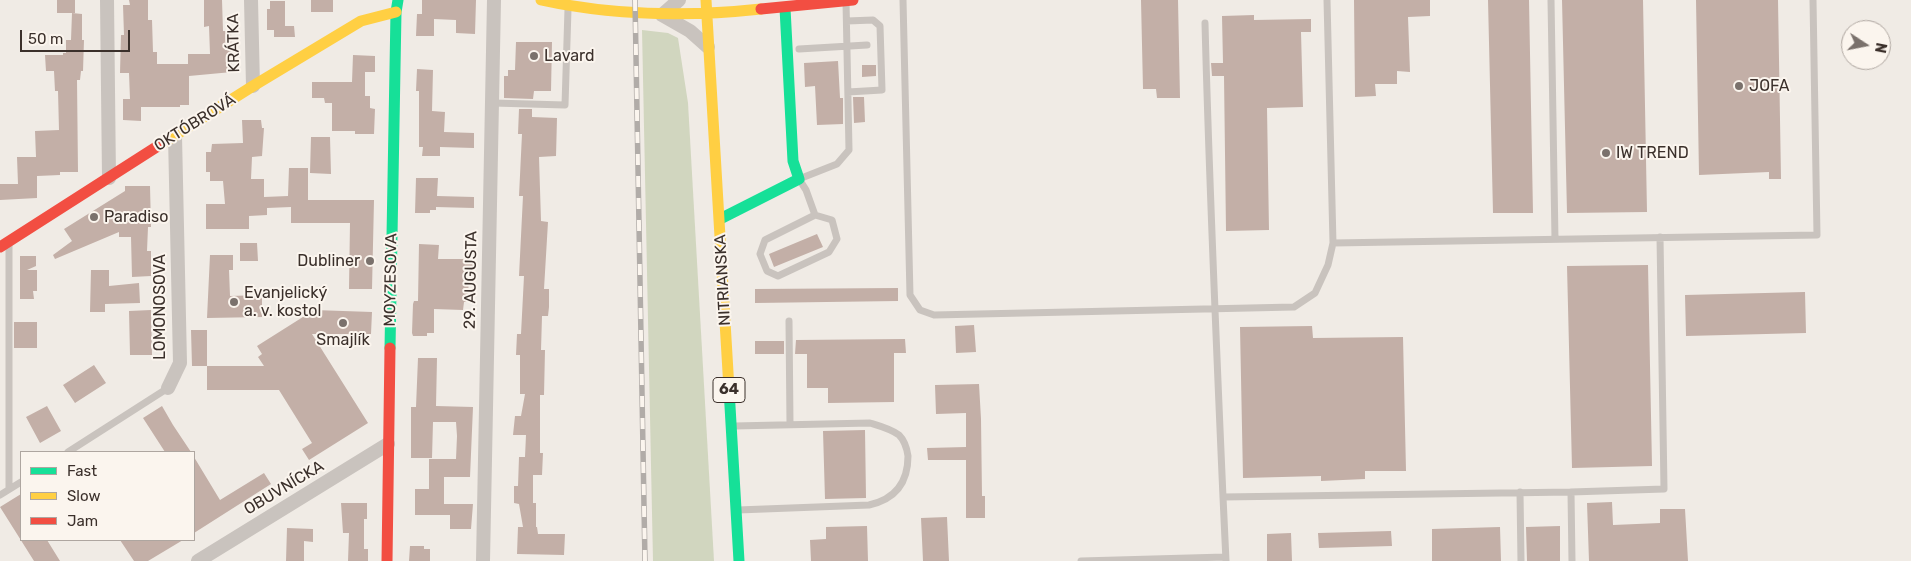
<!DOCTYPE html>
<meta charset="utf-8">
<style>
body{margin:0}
#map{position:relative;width:1911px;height:561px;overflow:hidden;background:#f0ebe5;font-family:Rubik,sans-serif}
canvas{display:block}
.legend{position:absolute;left:20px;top:451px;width:175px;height:90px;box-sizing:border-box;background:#fbf5ee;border:1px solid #aea6a0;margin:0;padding:6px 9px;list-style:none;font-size:15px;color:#3b302b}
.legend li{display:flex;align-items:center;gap:10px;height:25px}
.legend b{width:25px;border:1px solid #aea6a0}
.north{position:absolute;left:1841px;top:20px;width:50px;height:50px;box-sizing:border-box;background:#fbf5ee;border:1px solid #aea6a0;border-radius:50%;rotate:101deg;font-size:14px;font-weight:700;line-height:20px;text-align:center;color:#3b302b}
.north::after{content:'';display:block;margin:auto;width:18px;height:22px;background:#7a716c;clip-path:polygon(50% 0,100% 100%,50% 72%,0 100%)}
.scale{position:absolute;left:20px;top:30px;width:110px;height:22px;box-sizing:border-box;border:2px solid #3b302b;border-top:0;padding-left:6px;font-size:15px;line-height:18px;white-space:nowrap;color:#3b302b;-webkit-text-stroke:4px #fbf5ee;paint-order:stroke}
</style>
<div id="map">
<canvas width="1911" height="561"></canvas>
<ul class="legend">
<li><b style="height:6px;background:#16e098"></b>Fast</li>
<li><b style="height:6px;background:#ffcf43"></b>Slow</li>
<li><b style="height:6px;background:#f24e42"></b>Jam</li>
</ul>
<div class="north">N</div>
<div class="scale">50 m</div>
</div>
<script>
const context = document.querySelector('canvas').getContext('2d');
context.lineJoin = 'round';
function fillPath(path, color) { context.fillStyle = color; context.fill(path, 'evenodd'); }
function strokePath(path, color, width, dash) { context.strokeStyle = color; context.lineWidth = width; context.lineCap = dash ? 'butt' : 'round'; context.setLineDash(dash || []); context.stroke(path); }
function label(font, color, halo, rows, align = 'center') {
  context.font = font + ' Rubik,sans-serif'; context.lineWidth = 4; context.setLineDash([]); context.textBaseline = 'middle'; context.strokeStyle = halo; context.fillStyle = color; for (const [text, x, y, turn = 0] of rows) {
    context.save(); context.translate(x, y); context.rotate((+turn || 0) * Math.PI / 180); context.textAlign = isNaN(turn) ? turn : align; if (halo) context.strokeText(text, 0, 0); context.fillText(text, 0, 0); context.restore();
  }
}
fillPath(new Path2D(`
 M642,30L668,33L678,38L688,103L714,561H653Z`), '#d1d6bf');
fillPath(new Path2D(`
 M57,0H75V13H57Z
 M129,0H148V20H152L153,52H157V64H188V54H210L209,26L204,27V0H222L223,31H231L232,72L189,76V105H180V107H141V121L123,120V99H130L129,73H120L121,35H124L123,5H130Z
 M311,0H333V12H311Z
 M422,0H476L475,34L456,33V20L434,19V36H416L417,14H422Z
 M1141,0H1178L1180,98H1157L1156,89H1143Z
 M1354,0H1430V16L1408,17L1410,72L1397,71V84H1375L1376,96L1355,97Z
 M1488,0H1529L1533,213H1493Z
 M1562,0H1643L1647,212L1567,213Z
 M1696,0H1778L1781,179H1769V172L1699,175Z
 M270,1H285V26H294L295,37H274V30H267V9H270Z
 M72,13L82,14V40H84L83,71H81L80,80H77L78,172H60V175L37,176V198L0,200V184H18L17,157H36L35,131L59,130L58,91H55L54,71H46L45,55H63V53H66V40H71Z
 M1254,15V20L1311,19V32H1301L1303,107L1267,108L1269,230L1226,231L1224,76H1212L1211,63H1223L1222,16Z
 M516,42H552L551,91H534L533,99L504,98V76H508V70H515Z
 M353,55L375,56V72H365V96H370V108L375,109L374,134H355V131H332V103H325L324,98H312V82H352Z
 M838,61L840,98H843V124L817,125L815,86L805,87L804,63Z
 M862,65H876V76L862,77Z
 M417,69L433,70L432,111L445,112L444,132L474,133V148L440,147V156H422L423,147H419V91H416Z
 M853,97H864L865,122L854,123Z
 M519,109H532V117L557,118L556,156L539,157L541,221L548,222L544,289H549V307L548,316H542L541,350H545L544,395H540V453H543L542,475H533V503H536V527H537L538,534H565L564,555L517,554L518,527H523L519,504L514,503V486H518L519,457H525L526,435H513L515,416H521L525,394H520V355H516L517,334H521L524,276H519L523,196H519L522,134H518Z
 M242,120H261L262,128H264L262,156L252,157L251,179H264V197L288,196L289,168H308V200H374L372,289H349L350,223H291V207L267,208V215L249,216V229H206V204H225L223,181H210V172H206V152H211L212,144L243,143Z
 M311,137H330L331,174L310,173Z
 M416,178H438L437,196L474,197V208L436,207V210H430V213H415Z
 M125,186H150L151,227H148L147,251H151V276L132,277L131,237H119V232L55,259L53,255L72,241L64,229L125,191Z
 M817,234L823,247L774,267L769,254Z
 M240,243H257L258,261H240Z
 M419,244L439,245L438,259H473V271H469L468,302H464L463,310L434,309V333H427V336H413L412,333L413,304L414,301H418Z
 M210,255H233V270H229L230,296L262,295V317L207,318Z
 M20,256H36V266L27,270H37V291H33L34,299H20Z
 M1648,265L1652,466L1572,468L1567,266Z
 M91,270H109V286L139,283L140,303L105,304V312H90Z
 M898,288V301L755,303V289Z
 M1805,292L1806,333L1686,336L1685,295Z
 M151,310L152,355H130L129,311Z
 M314,310L372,312L371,334H312L368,423L309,460L302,449L312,443L279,390H207V366H264L258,357L262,354L257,346Z
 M14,322H37V348H14Z
 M974,325L976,352L956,353L955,326Z
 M1312,326L1313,338L1403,337L1406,471H1365V479L1321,481V476L1243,478L1240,327Z
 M191,330H207V366H192Z
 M905,339L906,353H894V402L828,403V388H807V354H795L796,340Z
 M755,341H784V354H755Z
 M418,358H437L436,406L473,407L470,477H444V504H473L471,529H450V515H415V489H429V459H456L457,436L456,422H433L432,458H411V407H416Z
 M94,365L106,383L75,403L63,385Z
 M979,384L981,419L982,496H985V518H966V460H928L927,448L966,447V413L936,414L935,385Z
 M47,406L61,431L40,443L26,417Z
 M162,406L173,425L191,452H165L143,418Z
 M865,430L866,498L825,499L823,431Z
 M194,457L220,500L264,473L271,484L194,533Z
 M21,494V540H47L60,561H34L0,507Z
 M1612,502L1613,525L1660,523V509H1685L1688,561H1589L1587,503Z
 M341,503H367V519H364V549H368V561H348L349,533H343Z
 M947,517L949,561H923L921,518Z
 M867,526L868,561H811L810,540L826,539V527Z
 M1560,526V561H1527L1526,527Z
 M1500,527L1501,561H1432V529Z
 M287,528L313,529V542L304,541V561H286Z
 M1391,531L1392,546L1319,548L1318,533Z
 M1291,533L1292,561H1267V534Z
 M120,540H183L148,561H134Z
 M410,546H424V549H430V561H409Z`), '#c3afa7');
strokePath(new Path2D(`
 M903,0L910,295L920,310L934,315L1294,307L1315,293L1328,265L1333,243L1817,235L1813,0
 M1327,0L1333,243
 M1551,0L1555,239
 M847,21L873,20L880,26L882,90L848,92
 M1205,23C1209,181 1216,339 1223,497L1571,492L1572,561
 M799,49L867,45
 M493,103L565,105L568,9
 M815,215L806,190L799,179L837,164L849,150L846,2
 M815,215L832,220L837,239L829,252L778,276L767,271L760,254L765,240Z
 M789,321L790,424
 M734,426L870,423C880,426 891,429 899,435C904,440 907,449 908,456C908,482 896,499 869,505L738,510
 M68,452L168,388
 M9,489V245
 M1520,492L1521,561
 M1571,492L1664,489L1660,237
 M0,495L21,482
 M1223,497L1226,561
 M1081,561L1225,557`), '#c9c3be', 7);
strokePath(new Path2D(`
 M107,0L109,178
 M251,0L253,86
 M679,0L662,15L690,31L708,47
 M168,388L180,363L175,136
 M198,561L388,444
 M483,561L494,0`), '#c9c3be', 14);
strokePath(new Path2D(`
 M720,219L799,179L793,161L785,8
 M390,348L396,12L398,0
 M729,389L739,561`), '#16e098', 11);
strokePath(new Path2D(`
 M541,0C614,16 687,17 761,9
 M706,0L729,389
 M158,146L253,86L361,21L396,12`), '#ffcf43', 11);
strokePath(new Path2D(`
 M761,9L853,0
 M0,247L158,146
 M387,561L390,348`), '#f24e42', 11);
const rail = new Path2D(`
 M635,0L645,561`);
strokePath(rail, '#b1aca8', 5.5);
strokePath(rail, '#fbf5ee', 4, [11]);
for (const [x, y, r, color] of [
 [534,56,5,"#7a716c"],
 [1739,86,5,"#7a716c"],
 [1606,153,5,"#7a716c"],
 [94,217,5,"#7a716c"],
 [370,261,5,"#7a716c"],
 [234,302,5,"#7a716c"],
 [343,323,5,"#7a716c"]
]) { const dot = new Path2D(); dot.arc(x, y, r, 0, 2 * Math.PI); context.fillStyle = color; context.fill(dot); strokePath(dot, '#fbf5ee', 2); }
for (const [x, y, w] of [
 [729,390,32]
]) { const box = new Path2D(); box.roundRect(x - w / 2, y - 12.5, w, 25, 4); context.fillStyle = '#fbf5ee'; context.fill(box); strokePath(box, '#3b302b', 1); }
label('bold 15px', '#3b302b', null, [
 ["64",729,390]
]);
label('16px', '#3b302b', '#fbf5ee', [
 ["KRÁTKA",234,43,-91],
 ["OKTÓBROVÁ",195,123,-32],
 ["MOYZESOVA",391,280,-89],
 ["29. AUGUSTA",471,280,-89],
 ["NITRIANSKA",723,280,-93],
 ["LOMONOSOVA",160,307,-90],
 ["OBUVNÍCKA",284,488,-31]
]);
label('16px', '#3b302b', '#fbf5ee', [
 ["Lavard",544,56],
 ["JOFA",1749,86],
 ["IW TREND",1616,153],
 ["Paradiso",104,217],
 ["Dubliner",360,261,"right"],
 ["Evanjelický",244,293],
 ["a. v. kostol",244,311],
 ["Smajlík",343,340,"center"]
], 'left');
</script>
